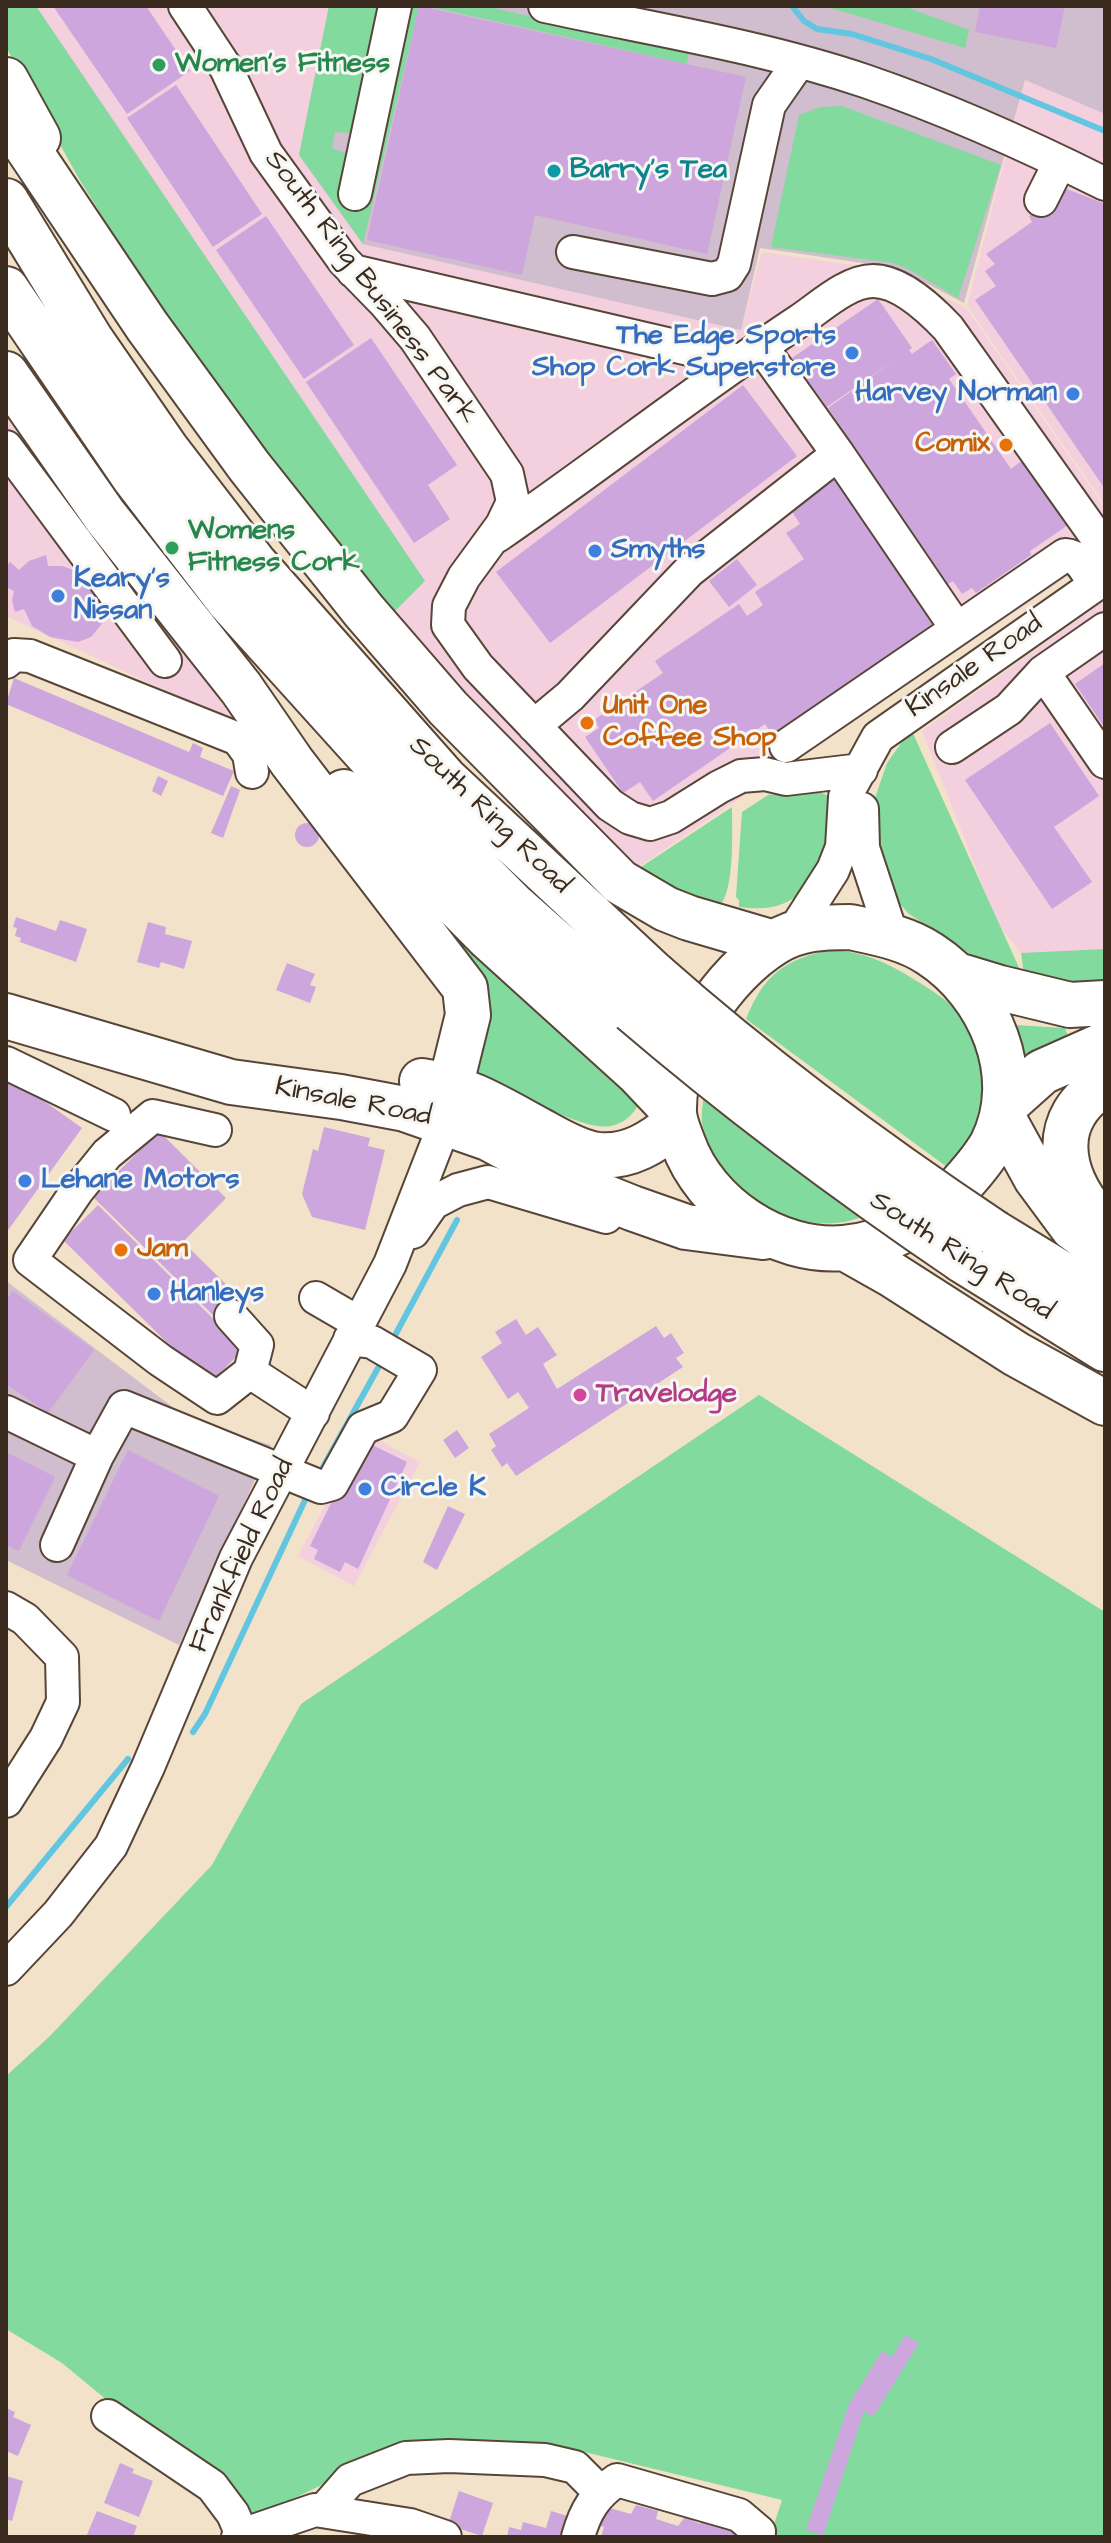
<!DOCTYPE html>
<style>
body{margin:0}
#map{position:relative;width:1111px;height:2543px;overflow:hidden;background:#f3e2ca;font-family:"Architects Daughter",sans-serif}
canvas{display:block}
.frame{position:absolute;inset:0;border:8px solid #3b2a1e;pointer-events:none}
</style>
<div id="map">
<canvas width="1111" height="2543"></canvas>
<div class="frame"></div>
</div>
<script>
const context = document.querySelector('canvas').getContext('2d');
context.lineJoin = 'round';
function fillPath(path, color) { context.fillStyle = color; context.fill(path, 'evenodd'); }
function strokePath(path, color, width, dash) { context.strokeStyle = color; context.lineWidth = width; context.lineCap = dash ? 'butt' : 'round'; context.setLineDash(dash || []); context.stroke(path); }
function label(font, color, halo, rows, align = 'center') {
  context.font = font + ' "Architects Daughter",sans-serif'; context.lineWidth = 6; context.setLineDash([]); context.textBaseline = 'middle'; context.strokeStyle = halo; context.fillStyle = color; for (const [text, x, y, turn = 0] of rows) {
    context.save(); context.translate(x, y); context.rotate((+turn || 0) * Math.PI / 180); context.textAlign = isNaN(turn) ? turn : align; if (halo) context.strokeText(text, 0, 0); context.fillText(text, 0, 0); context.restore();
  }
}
fillPath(new Path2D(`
 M6,6H329L299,155L741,329L762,252L895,271L967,309L1105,508V551L634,870L389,617Z
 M1025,80L1105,114V505L967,306Z
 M6,418L40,467L239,725L6,616Z
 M1105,600V955L1021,953L998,924L922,731Z
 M364,1432L420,1462L354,1586L298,1556Z`), '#f4cfde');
fillPath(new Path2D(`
 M329,6H1105V114L1025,80L964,303L897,268L760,248L741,330L363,244L299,155Z
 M6,1281L191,1421L271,1445L179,1645L6,1560Z`), '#d0bdce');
fillPath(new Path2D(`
 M6,6H36L425,581L389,617L265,455L147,289L78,177L6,47Z
 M329,6H391L362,122L350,133L335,132L332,148L349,155L355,163L351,201L365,204L409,6H419L363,244L299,155Z
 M427,6H485L689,53L687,64Z
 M824,6H903L969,30L965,48Z
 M842,106L1001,165L958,298L908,269L893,263L771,247L799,115L820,107Z
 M911,729L1025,981L1021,953L1105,949V989L1026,985L1002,975L909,914L893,896L879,859L871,830L874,801L887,763Z
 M817,791L831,797L838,840C809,883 800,915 739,907V900L736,897L742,812L768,795Z
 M732,807C732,829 735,892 719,906L702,904L638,869Z
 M384,854L642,1097C637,1111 626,1123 611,1126C581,1132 502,1085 472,1070L482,1048Z
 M830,950C863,951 888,963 915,980C937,993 961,1009 973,1032C977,1039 978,1048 979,1056C988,1099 975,1135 951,1170L746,1019C764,975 783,960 830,950Z
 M1015,1025L1065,1028L1069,1039L1026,1070L1010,1031Z
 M703,1098L861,1217C819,1235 758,1213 729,1179C720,1167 714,1155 708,1141C706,1135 703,1129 702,1123C701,1115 703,1106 703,1098Z
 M759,1395L1105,1612V2537H770L782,2500L568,2448L434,2446L397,2449L255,2517L239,2509L62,2363L6,2329V2076L50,2036L212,1865L301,1704Z`), '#82da9e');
strokePath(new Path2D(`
 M792,6L804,21L817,29L852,34L931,59L1105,131
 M392,1341L457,1220
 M322,1469L378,1368
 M193,1732L205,1714L306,1498
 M6,1907L128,1759`), '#62c6e0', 6);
fillPath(new Path2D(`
 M53,6H146L190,71L127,114Z
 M419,6L746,77L707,254L535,215L522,275L367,240Z
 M980,6H1065L1056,48L975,32Z
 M176,85L262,214L213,247L127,118Z
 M1067,189L1105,204V489L975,300L996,286L985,271L995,264L986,254L1032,222L1029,216Z
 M266,216L354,345L304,379L216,250Z
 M878,299L912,348L909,350L912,354L932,340L956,374L949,379L1011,469L1023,460L1068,525L1030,551L1031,555L976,593L972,588L962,594L953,581L948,584L828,408L896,359L827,407L792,358Z
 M371,338L457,465L428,485L450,519L414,543L306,382Z
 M743,385L797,456L550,643L496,572Z
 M834,472L938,625L774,737L765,724L653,801L640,782L623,793L585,737L599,728L594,720L663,673L655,661L739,604L747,616L763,605L755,592L804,559L786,533L800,524L787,504Z
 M46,555L48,566H62L82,573L105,603V615L101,625L91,637L78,642L50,637L32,626L24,609L15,612L12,600L14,591L6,587V568L10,562L19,570L29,561Z
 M737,559L757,585L729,607L709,581Z
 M1105,663V728L1075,684Z
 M14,678L189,752L193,743L203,748L200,757L234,771L223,796L6,704Z
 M1050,723L1099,796L1054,827L1092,882L1052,909L965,780Z
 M158,776L168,781L161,796L152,791Z
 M231,786L240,790L223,838L211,833Z
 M295 835a12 12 0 1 1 24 0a12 12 0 1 1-24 0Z
 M16,917L56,931L60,920L87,929L76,962L20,942L21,938L15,936L17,928L13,927Z
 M148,922L166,927L165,934L192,941L184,969L161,962L159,968L137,962Z
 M287,963L315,974L310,985L316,987L310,1003L276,990Z
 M6,1074L82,1128L6,1233Z
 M324,1127L370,1138L368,1146L385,1150L365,1230L312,1217L302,1194L313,1149L318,1151Z
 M159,1131L226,1198L183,1242L241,1299L219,1321L93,1197Z
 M98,1205L244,1349L209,1384L63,1240Z
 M13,1291L94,1350L48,1413L6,1384V1300Z
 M516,1319L526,1335L538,1327L557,1355L543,1364L557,1389L656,1326L664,1338L671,1333L684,1353L676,1358L683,1367L516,1476L507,1463L502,1467L491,1450L496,1446L489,1434L529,1408L518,1392L508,1399L481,1357L502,1343L495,1332Z
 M457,1430L469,1448L455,1458L443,1440Z
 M362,1440L407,1462L358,1569L345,1562L340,1572L314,1559L318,1550L310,1546Z
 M128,1450L219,1496L159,1621L67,1575Z
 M6,1452L55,1477L19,1551L6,1545Z
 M448,1506L465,1514L437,1570L423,1562Z
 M905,2335L919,2343L873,2417L864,2411L823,2536L806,2529L849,2404L882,2351L892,2357Z
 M6,2408L15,2412L13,2417L31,2425L18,2456L6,2451Z
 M120,2463L134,2469L132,2473L153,2481L139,2517L104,2503Z
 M6,2476L23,2481L12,2521L6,2519Z
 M459,2491L493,2503L482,2536L448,2525Z
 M636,2505L658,2511L656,2519L678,2526L685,2517L700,2524L703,2515L743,2527L744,2537H601L604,2527L600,2526L606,2507L631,2514Z
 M97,2511L137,2526L133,2537H86Z
 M551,2511L571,2517L565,2537H507L509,2527L521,2530L523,2522L546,2528Z`), '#cca6dd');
const minor = new Path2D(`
 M185,6L226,68L266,153L344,261L385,303L415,338L507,474L513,502L502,525L464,577L449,606L448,625L478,667L610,805L630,818L650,824L671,817L719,787L741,776L765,774L786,779L861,770
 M545,6C651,29 761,46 865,81C947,109 1027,145 1105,184
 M355,194L395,6
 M1041,200L1060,162
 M573,252L712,279L727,275L734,264L769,105L799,62
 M353,271L740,361
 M761,346L838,454L957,629L786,746
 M6,447L165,661
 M497,536C599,466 696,389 799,321C819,308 847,281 873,281C901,281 931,310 948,328L1105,549
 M957,629L1065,555C1081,556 1087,573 1095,585
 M6,662L14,655L30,656L238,739L249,754L252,772
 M1043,672L1105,762
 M534,726L570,696L689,571L838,454
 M952,747L1009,709L1043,672L1105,629
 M862,809L863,848L892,936
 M792,934L833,870L842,847L845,797L878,737L1105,578
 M6,1063L114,1115
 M215,1130L153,1116L107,1154L77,1191L30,1260L160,1360L217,1398L250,1372L313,1413
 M413,1232L433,1203L458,1190L488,1182L606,1217
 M316,1298L359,1323
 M231,1316L257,1345L250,1372
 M6,1412L97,1456L124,1407L321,1487L332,1484L363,1428L392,1416L420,1370L372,1342L350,1339
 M57,1545L97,1456
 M6,1608L25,1619L62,1657L63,1702L46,1738L6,1801
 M6,1969L58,1914L111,1846L148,1767L236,1558L390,1264L438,1141L442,1120
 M108,2416L212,2486L233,2514L242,2535L238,2537
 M323,2511L350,2480L406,2458L449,2456L545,2460L575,2467L600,2492
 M242,2535L315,2510L410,2525L445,2537
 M578,2537C585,2511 595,2495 617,2480L739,2515L759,2532L758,2537`);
const highway = new Path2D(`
 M6,80L38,138
 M6,116L147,326L249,466L364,611L448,708L620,882L666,909L689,918L774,943
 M6,201L91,340L167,450L254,563L445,779L654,974
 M6,289L134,477L229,601L405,796L513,905L632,1010
 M6,374L105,516L241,688L292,762L465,988L468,1015L442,1120
 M344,792L489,938L638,1073L673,1110
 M850,927C878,933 906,938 930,954C990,993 1026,1076 992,1144C983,1160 968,1177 955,1191C925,1222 889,1244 844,1248C777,1254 705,1205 683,1143C679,1132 673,1120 674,1108C674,1047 724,974 774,943C798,928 823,927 850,927Z
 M957,975L1000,988L1070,1005L1105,1003
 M6,1016L231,1082L341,1097L405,1109L488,1138L577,1186L632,1208L686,1227L763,1237
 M422,1081C466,1087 502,1110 541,1131C557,1140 579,1153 598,1155C629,1158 654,1142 676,1123
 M1004,1106L1042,1072L1105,1044
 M1002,1116L1036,1178L1073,1228L1105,1251
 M1097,1218C1059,1174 1048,1118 1105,1084
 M995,1233L1105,1300
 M845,1248L891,1274L1016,1354L1105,1403
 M962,1260L1105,1349`);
strokePath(minor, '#574638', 36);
strokePath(highway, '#574638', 48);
strokePath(minor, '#fff', 32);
strokePath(highway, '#fff', 44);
const highwayBridge = new Path2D(`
 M654,974C761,1069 876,1154 995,1233
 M632,1010C737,1100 847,1182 962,1260`);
strokePath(highwayBridge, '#574638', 48, []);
strokePath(highwayBridge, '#fff', 44);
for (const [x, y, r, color] of [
 [159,65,8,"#2e9e5b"],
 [554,171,8,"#0f9aa8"],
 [852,353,8,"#3f7fe0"],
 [1073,394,8,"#3f7fe0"],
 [1006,445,8,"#e8710a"],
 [172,548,8,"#2e9e5b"],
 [595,551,8,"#3f7fe0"],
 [58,596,8,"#3f7fe0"],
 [587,723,8,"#e8710a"],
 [25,1181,8,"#3f7fe0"],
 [121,1250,8,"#e8710a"],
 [154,1294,8,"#3f7fe0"],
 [580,1395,8,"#d1479c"],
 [365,1489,8,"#3f7fe0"]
]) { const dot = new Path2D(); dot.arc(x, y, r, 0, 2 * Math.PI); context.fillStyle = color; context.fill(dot); strokePath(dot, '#f6f6f2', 3); }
label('bold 28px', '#27864d', '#f6f6f2', [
 ["Women's Fitness",175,65],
 ["Womens",188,532],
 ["Fitness Cork",188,564]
], 'left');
label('bold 28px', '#0d838f', '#f6f6f2', [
 ["Barry's Tea",570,171]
], 'left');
label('28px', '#3b2a1e', '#f6f6f2', [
 ["South Ring Business Park",370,288,53],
 ["Kinsale Road",975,667,-35],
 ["South Ring Road",489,816,44],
 ["Kinsale Road",353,1103,11],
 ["South Ring Road",961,1257,33],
 ["Frankfield Road",243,1556,-65]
]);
label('bold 28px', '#366cbe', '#f6f6f2', [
 ["The Edge Sports",836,337,"right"],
 ["Shop Cork Superstore",836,369,"right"],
 ["Harvey Norman",1057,394,"right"],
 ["Smyths",611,551],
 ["Keary's",74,580],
 ["Nissan",74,612],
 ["Lehane Motors",41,1181],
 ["Hanleys",170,1294],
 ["Circle K",381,1489]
], 'left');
label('bold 28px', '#c56008', '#f6f6f2', [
 ["Comix",990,445,"right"],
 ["Unit One",603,707],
 ["Coffee Shop",603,739],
 ["Jam",137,1250]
], 'left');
label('bold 28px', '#b23c85', '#f6f6f2', [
 ["Travelodge",596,1395]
], 'left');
</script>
